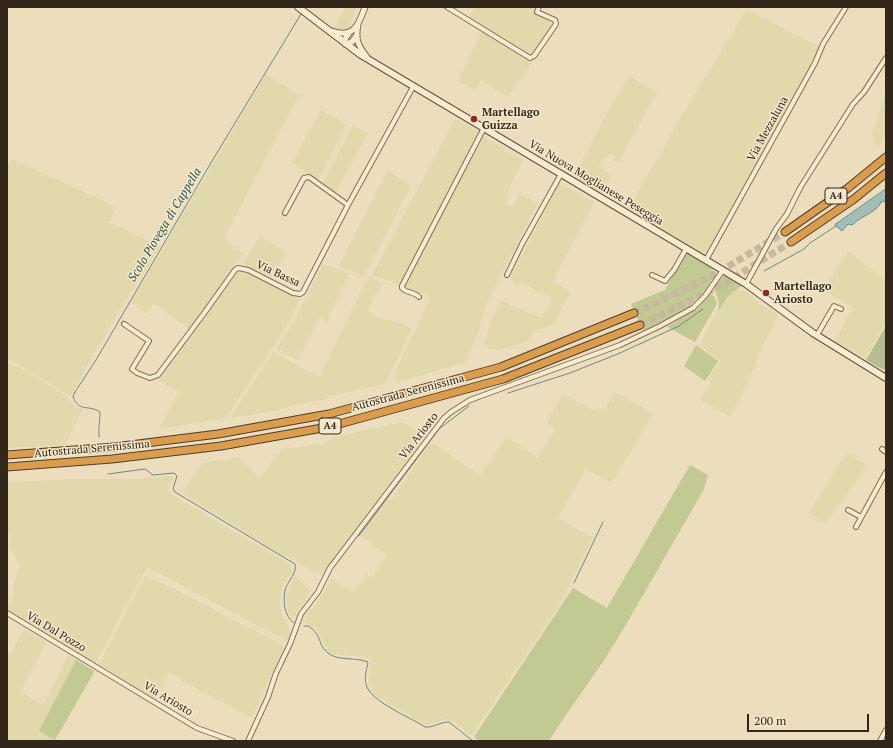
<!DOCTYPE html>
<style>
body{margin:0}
#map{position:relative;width:893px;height:748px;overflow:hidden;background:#ecdebd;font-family:"PT Serif",serif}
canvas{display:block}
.frame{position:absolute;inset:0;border:8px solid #32271b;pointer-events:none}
.scale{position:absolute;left:747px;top:714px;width:122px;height:18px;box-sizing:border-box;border:2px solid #32271b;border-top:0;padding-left:5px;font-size:12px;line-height:14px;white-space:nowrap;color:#32271b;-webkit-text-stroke:3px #f3e8cc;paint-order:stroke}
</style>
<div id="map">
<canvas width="893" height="748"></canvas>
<div class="frame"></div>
<div class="scale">200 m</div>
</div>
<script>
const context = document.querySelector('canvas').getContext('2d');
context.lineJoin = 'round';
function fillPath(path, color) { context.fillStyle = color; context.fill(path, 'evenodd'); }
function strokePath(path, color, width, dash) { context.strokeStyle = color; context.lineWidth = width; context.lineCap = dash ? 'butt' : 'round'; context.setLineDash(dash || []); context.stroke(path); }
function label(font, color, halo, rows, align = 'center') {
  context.font = font + ' "PT Serif",serif'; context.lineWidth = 3; context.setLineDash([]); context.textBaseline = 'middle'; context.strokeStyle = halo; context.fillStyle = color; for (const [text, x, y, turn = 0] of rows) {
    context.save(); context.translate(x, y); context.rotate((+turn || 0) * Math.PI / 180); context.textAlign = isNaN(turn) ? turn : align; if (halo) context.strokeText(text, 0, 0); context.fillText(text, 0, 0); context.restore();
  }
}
fillPath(new Path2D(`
 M345,7H358L348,28L341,30L334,27Z
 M475,7H537L534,13L554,25L530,57L468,19Z
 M747,9L819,47L815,59L706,255L628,209L687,107Z
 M482,31L532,63L508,97L481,80L476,90L458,81Z
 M266,74L299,95L224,238L243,254L219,290L189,329L154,303L146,314L131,302Z
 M629,76L657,92L618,163L614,161L616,156L610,153L606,159L603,158L599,167L612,175L602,193L574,177L610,107Z
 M886,90V138L877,148L872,135Z
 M321,110L347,125L318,180L292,163Z
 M455,119L479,132L400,285L372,275Z
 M353,125L368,133L335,194L325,187L323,182Z
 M483,136L523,160L507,193L510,195L506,203L513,207L519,194L538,203L487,303L474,343L465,363L396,382L394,374L431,297L404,287Z
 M13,160L117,207L109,222L160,247L119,311L70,396L18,364L7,359V163Z
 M387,171L410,184V188L364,276L339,266Z
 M559,183L594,202L553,281L571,292L553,325L534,331L529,341L500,350L490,349L484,345L487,332L500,300L541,318L552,299L521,282L517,287L510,279Z
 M259,236L281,249L285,255L271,278L243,265Z
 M848,251L884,279L886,276V322L865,358L835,341L853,307L823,291Z
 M323,264L349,274L327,321L319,318L298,361L276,348L293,323Z
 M240,270H243L300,299L292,317L279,338L226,418L159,429L179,392L157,379Z
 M368,277L383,283L378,293L375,294L368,312L385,320L387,318L412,329L385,384L330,396L328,399L298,404L276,411L231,418L235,410L273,352L319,377Z
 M736,290H744L750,295L758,303L766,307L779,315L760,352L749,380L730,417L700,399L710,382L708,380L720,361L699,345L720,307L729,295Z
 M7,362L28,372L66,396L76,406L83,409L65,445L7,448Z
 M615,392L653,414L612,483L586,469L558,518L593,538L557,609L471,736L454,722L447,719L429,725H426L376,696L371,690L368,682L371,660L365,657L334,654L327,651L317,629L304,622L306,616L324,593L331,579L354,593L366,575L372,577L387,555L361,536L388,499L391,500L430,443H433L480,476L507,437L538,458L555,429L547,422L563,393L595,411L597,408L603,411Z
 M403,422L426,437L350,538L336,554L323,576L310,570L286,555L284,556L182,493L202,463L236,458H239L260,478L282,449L322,444L335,437Z
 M847,452L866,465L853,486L825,524L809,513Z
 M150,475L158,478L167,476H172L173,478L168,490L171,494L291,565L292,571L282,587L280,599L281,612L290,629V634L287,641L147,567L95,664L7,612V608L14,597L13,584L20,566L8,545L12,535L7,532V482L76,479H146Z
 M145,576L171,587L284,646L252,718L180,680L181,677L169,672L156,700L99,664Z
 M295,576L311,592L301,606L293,619L288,612L286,600L288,591Z
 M24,629L46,642L44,647L20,692L43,705L68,656L76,660L39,731L55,740V741H7V652L10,654Z`), '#e1d8ab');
fillPath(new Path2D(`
 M686,252C693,256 708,263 712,269C715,274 712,278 710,283C695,309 668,319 643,331L631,304L665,290Z
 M726,276L730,277L743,285L729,295L718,311L719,302L714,288L722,277Z
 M710,294L714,296L717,304L695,342L667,327L697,309Z
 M696,345L718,361L705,381L684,366Z
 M690,465L708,475L704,489L627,623L605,659L565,716L549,741H479L474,737L573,588L607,608Z
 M76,660L94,671L92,676L55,740L39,731Z`), '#c2c992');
fillPath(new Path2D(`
 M886,326V370L880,368L866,360Z`), '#b8bd91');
const water = new Path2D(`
 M886,189V201L881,202C877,211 867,214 860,219C856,221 855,223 852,225L848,224L842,231L835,225Z`);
fillPath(water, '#a1bdb5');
strokePath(water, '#698a82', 1);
strokePath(new Path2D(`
 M764,271L804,249L810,243L836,226
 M508,393L570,373L620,353L679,326L703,309
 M99,437C98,429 100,421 100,412C88,404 80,413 73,397L75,392L96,360L212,161L301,14
 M108,474L145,469L153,475L174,473L177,476L173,489L175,492L295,564C297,573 289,580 286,587C282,598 284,617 294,623
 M359,536L439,429L469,406
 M574,583L603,522
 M304,626H308C323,635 317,645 328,653C337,661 356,657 368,662C367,669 364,677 366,684C369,701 410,717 425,727C433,728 440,722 449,722L473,741`), '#698a82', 1);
strokePath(new Path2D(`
 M634,313L714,275L785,232
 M640,325L722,285L791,242`), '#c7b99d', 7, [7, 3.5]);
const minor = new Path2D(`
 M447,7L530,58L534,56L556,24L555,20L537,12L539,7
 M285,213L304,178L309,177L348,205
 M706,260L815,63L823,44L846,7
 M507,275L522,244L561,174
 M652,275L665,281L674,270L686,249
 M746,284L776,229L787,214L800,188L853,104L864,92L886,58
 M419,297C415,292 406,293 402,288V286L484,128
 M124,324L149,341L132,369L137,373L150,378L158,375L205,312L235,270L238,268L248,270L293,293L300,294L303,292L348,205L413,87
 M817,335L834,306L841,309
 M882,449L886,452
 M848,510L861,517
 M856,527L886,472
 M7,613L197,728L233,741
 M248,741L268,697L276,673L290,644L301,614L318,592L330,568L444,418L451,412L470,400L620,345L660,326L693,308L705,296L723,270
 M880,741L886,730`);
const tertiary = new Path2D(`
 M358,25C355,39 358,46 367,57
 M332,31C354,39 359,24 365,7
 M349,33L345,39V44L352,42L356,36`);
const secondary = new Path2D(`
 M298,7L361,55L746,284L813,333L886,378`);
const motorway = new Path2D(`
 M785,232L848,188L886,157
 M791,242L854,199L886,173
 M7,455L114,447L218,434L329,414L501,367L634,313
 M7,467L112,459L221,446L328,427L503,379L640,325`);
strokePath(minor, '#836e57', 6);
strokePath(tertiary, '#836e57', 7);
strokePath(secondary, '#644f3a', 8);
strokePath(motorway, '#503d2c', 9);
strokePath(minor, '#f7ebd0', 4);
strokePath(tertiary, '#f7ebd0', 5);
strokePath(secondary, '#f7ebd0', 6);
strokePath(motorway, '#da9d4e', 7);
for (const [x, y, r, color] of [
 [474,119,4,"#90292a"],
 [766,293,4,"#90292a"]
]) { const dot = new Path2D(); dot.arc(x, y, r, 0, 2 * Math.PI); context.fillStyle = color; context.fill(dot); strokePath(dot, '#f3e8cc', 1.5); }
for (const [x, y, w] of [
 [836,196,22],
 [330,426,22]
]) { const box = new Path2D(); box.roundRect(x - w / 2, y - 8, w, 16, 3); context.fillStyle = '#f3e8cc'; context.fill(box); strokePath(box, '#32271b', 1); }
label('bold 10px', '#32271b', null, [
 ["A4",836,196],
 ["A4",330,426]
]);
label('bold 11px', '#32271b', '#f3e8cc', [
 ["Martellago",482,113],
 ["Guizza",482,126],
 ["Martellago",774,287],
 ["Ariosto",774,300]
], 'left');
label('11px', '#32271b', '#f3e8cc', [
 ["Via Mezzaluna",768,129,-61],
 ["Via Nuova Moglianese Peseggia",596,183,31],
 ["Via Bassa",278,274,25],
 ["Autostrada Serenissima",408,393,-15],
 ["Via Ariosto",419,436,-52],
 ["Autostrada Serenissima",92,449,-5],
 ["Via Dal Pozzo",56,632,31],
 ["Via Ariosto",168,699,31]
]);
label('italic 12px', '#2b524f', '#f3e8cc', [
 ["Scolo Piovega di Cappella",165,225,-59]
]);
</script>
